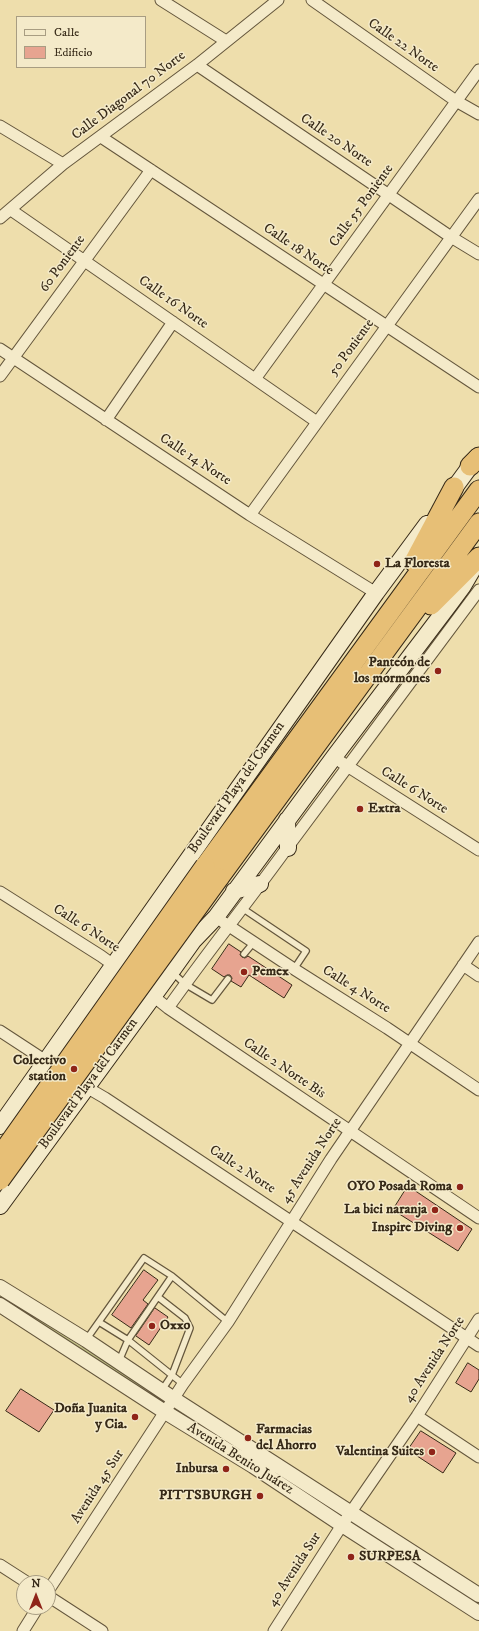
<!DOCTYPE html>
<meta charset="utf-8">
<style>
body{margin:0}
#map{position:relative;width:479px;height:1631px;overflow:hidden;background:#eedeac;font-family:"IM FELL DW Pica",serif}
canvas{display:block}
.legend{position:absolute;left:16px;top:16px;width:130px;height:52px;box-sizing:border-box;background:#f4eac9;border:1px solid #a89d82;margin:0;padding:5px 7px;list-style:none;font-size:12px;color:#362917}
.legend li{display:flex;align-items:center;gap:8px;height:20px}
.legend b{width:20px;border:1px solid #a89d82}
.north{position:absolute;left:16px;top:1575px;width:40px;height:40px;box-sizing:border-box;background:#f4eac9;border:1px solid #a89d82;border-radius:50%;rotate:0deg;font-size:11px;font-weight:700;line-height:16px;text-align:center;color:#362917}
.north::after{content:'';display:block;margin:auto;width:14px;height:18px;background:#8f2418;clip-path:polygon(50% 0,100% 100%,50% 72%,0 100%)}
</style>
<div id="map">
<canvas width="479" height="1631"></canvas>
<ul class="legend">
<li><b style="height:5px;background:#f4eac9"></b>Calle</li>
<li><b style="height:11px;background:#e7a490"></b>Edificio</li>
</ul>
<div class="north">N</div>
</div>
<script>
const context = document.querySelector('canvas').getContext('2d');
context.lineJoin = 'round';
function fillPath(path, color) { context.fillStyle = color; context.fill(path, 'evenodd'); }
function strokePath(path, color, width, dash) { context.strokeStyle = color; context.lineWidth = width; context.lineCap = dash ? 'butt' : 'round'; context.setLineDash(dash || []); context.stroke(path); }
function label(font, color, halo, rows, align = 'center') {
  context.font = font + ' "IM FELL DW Pica",serif'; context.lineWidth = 3; context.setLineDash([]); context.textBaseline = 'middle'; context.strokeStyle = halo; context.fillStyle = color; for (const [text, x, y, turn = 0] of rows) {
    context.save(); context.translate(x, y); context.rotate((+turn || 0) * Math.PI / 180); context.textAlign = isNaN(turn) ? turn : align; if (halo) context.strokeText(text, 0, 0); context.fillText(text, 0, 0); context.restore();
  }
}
fillPath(new Path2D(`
 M0,1295L143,1386L145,1390H142L0,1299Z
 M362,1527L479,1602V1607L361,1531Z`), '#bfc085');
const building = new Path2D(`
 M229,944L241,952L240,955L242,957L245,958L248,956L292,985L284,998L249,975L241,987L231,981L232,978L230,975H227L224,977L212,969Z
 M408,1186L472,1229L458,1251L393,1210Z
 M144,1270L158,1280L143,1300L148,1304L131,1328L112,1315Z
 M155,1308L168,1317L149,1345L136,1336Z
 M468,1363L479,1370V1379L471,1392L456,1383Z
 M21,1389L54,1410L39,1432L6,1411Z
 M421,1431L456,1453L443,1473L408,1450Z`);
fillPath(building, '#e7a490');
strokePath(building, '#362917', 1);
const service = new Path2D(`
 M242,908L306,951L294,969
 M244,954L254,942
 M172,972L185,984L212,1000L228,979
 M158,1297L185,1318L190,1328L172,1375L162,1390
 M99,1322L128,1340L183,1384
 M86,1340L144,1258L172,1276L228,1322
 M119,1361L128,1340L172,1276`);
const minor = new Path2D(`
 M161,0L226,41
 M312,0L456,101L479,114
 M197,65L451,237L479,254
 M0,126L63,164
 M101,137L479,387
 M11,210L317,422
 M0,218L63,164L197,65L278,0
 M0,349L250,515L376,593
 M0,376L151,170
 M255,379L479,70
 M106,420L173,322
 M250,515L479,199
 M341,762L479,850
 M0,892L101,956L119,969
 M223,922L294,969L387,1028L479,1090
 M463,965L479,976
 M148,992L168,1008L479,1218
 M168,1008C206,954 248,902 287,848C352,762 414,676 479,590
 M0,1031L52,1065
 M81,1084L105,1098L479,1346
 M417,1416L479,1457
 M0,1565L28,1583
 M48,1591L183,1384L228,1322L331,1159L479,942
 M48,1596L102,1631
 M23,1631L38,1607
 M274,1631L342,1525L417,1416L479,1319`);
const tertiary = new Path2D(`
 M0,1287L86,1340L174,1399L479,1595
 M0,1305L165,1412L253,1466L342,1525L479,1613`);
const secondary = new Path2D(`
 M447,498L477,457
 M287,820L288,848
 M234,891L260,884
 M0,1126L376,593L427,524
 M0,1206L171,972L193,941L216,917L334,757L449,605L463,586L473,569`);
const trunk = new Path2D(`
 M470,466L479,457
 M414,562L454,487
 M431,605L479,557
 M205,866L479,490
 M219,878L479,523`);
strokePath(service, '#64563c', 8);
strokePath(minor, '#64563c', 13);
strokePath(tertiary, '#64563c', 16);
strokePath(secondary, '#362917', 18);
strokePath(trunk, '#362917', 21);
strokePath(service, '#f4eac9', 5.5);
strokePath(minor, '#f4eac9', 11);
strokePath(tertiary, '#f4eac9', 14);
strokePath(secondary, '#f4eac9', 16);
strokePath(trunk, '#e7bf76', 19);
const trunkBridge = new Path2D(`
 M0,1156L205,866
 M0,1180L219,878`);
strokePath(trunkBridge, '#362917', 21, []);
strokePath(trunkBridge, '#e7bf76', 19);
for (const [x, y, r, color] of [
 [377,564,4,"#8f2418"],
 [438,671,4,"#8f2418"],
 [360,809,4,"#8f2418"],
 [244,972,4,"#8f2418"],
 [74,1069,4,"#8f2418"],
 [460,1187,4,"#8f2418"],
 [435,1210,4,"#8f2418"],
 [460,1228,4,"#8f2418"],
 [152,1326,4,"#8f2418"],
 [135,1417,4,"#8f2418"],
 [248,1438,4,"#8f2418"],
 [432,1452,4,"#8f2418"],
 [226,1469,4,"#8f2418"],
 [260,1496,4,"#8f2418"],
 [351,1557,4,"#8f2418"]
]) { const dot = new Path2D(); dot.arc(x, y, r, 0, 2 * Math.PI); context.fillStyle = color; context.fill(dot); strokePath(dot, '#f4eac9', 1.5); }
label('14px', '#362917', '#f4eac9', [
 ["Calle 22 Norte",403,46,35],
 ["Calle Diagonal 70 Norte",129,96,-37],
 ["Calle 20 Norte",336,141,34],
 ["Calle 55 Poniente",362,206,-54],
 ["Calle 18 Norte",298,250,34],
 ["60 Poniente",63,264,-54],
 ["Calle 16 Norte",173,303,35],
 ["50 Poniente",352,348,-54],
 ["Calle 14 Norte",195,460,33],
 ["Boulevard Playa del Carmen",237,788,-55],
 ["Calle 6 Norte",414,791,32],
 ["Calle 6 Norte",86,929,33],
 ["Calle 4 Norte",356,990,32],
 ["Calle 2 Norte Bis",284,1069,34],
 ["Boulevard Playa del Carmen",89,1084,-54],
 ["45 Avenida Norte",312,1161,-57],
 ["Calle 2 Norte",242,1170,33],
 ["40 Avenida Norte",435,1360,-57],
 ["Avenida Benito Juárez",240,1459,32],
 ["Avenida 45 Sur",98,1487,-57],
 ["40 Avenida Sur",295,1570,-57]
]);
label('bold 14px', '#362917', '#f4eac9', [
 ["La Floresta",385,564,"left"],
 ["Panteón de",430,663],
 ["los mormones",430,679],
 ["Extra",368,809,"left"],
 ["Pemex",252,972,"left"],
 ["Colectivo",66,1061],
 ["station",66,1077],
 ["OYO Posada Roma",452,1187],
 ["La bici naranja",427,1210],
 ["Inspire Diving",452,1228],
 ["Oxxo",160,1326,"left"],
 ["Doña Juanita",127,1409],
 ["y Cia.",127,1425],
 ["Farmacias",256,1430,"left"],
 ["del Ahorro",256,1446,"left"],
 ["Valentina Suites",424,1452],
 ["Inbursa",218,1469],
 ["PITTSBURGH",252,1496],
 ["SURPESA",359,1557,"left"]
], 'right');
</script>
